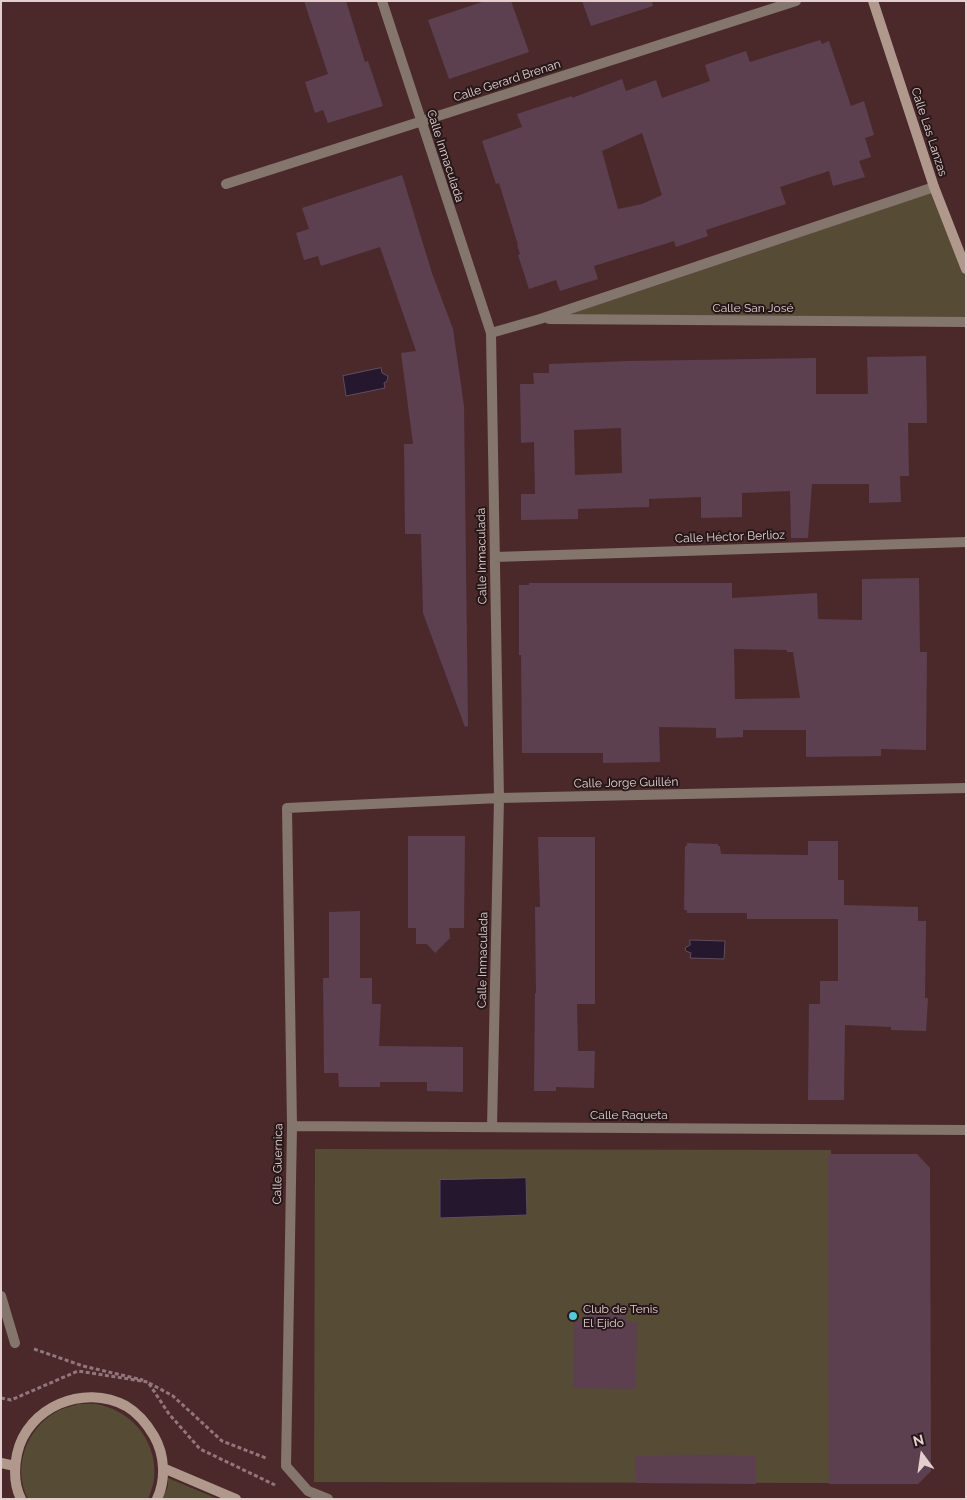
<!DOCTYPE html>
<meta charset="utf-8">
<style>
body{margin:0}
#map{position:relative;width:967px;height:1500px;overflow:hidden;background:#4b292b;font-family:Raleway,sans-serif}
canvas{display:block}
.frame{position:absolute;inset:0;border:2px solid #e4cece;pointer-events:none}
.north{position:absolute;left:897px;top:1430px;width:50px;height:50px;-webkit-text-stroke:4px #261718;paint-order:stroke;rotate:346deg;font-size:14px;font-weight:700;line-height:20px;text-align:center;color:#e4cece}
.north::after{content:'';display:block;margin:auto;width:18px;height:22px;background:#e4cece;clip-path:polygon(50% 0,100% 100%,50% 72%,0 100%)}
</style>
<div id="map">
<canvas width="967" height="1500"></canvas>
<div class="frame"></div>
<div class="north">N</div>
</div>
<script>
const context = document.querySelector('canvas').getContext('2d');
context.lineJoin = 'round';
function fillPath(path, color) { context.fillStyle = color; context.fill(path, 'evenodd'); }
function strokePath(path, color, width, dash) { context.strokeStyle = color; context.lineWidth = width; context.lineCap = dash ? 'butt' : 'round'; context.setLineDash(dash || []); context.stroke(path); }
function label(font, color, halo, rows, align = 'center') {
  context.font = font + ' Raleway,sans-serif'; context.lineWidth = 4; context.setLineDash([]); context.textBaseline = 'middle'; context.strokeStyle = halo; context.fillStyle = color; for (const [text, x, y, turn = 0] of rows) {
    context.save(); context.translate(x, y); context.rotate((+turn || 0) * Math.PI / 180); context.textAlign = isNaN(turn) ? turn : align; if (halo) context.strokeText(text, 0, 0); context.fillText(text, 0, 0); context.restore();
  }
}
fillPath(new Path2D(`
 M934,187L966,269V322L540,319Z
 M315,1149L831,1150V1483L314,1482Z
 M78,1404C85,1404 94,1403 101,1405C136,1414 158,1445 154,1480C153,1487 150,1493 148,1499H28C12,1468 26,1429 56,1412C62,1408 71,1407 78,1404Z
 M168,1478L218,1499H162L168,1486Z`), '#564b35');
const water = new Path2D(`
 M381,368L382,373L388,376L387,381L384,383L385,388L346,396L343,376Z
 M690,940L725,941L724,959L690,958L691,953L686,951L685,948L690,945Z
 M526,1178L527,1215L440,1218V1180Z`);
fillPath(water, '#25172e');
strokePath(water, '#5e4e5e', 1);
fillPath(new Path2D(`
 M304,1H346L365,62L368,61L383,106L328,123L323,110L315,113L305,82L328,74Z
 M485,1H511L529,52L449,79L428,20Z
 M582,1H652L653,6L591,26Z
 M820,40L822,44L829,41L851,106L864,101L874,135L865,138L871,157L859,161L865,177L833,186L829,171L780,187L786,204L706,230L708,236L676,247L674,241L594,266L598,279L560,291L556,280L529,289L518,255L520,254L517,245H518L499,183L496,184L482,141L522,127L517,114L572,96V98L622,79L626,91L656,80L662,98L710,81L705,65L746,51L750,62ZM642,133L662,195L642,204L618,209L602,151Z
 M402,175L432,273L453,329L464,406L468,726L465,727L423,613L421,534H405L404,444H413L401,353L416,351L380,247L321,266L318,256L304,260L296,233L309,229L302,208Z
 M926,356L927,423H908L909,476H900L901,502L869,503V484H812L808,538H791L790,491L742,493V517L701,518V497L649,499V507L578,509V519L521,520V494H535L534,442L521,443L520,384H534L533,373H549V364L629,361L816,358V394H868L867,357ZM621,428L622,473L575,475L574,430Z
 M919,578L920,652H927L926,750L881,749V756L806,757V730H743V737L716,738V728L659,727L660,762L603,763V753H522L521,655H519V585H529V583H732V598L817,593L818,619L862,620V579ZM734,649L787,650V652H793L800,698L735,699Z
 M408,836H465L464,928H449L450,938L435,953L427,944H416V928H408Z
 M538,837H595V1004H577L578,1051H595L594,1088L556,1087V1091H534L535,993H536L535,907H540Z
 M808,841H838V880H844V905L918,907V921H926L925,998H928L926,1031L891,1030V1027L845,1025L844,1100H808L809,1004H820V981H838V919H747V913H687V910H684L685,846H687V843L718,844V846H720L721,854L808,855Z
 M360,911V978H372V1004H381L379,1046L463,1047V1092L427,1091V1082H380V1087H339L338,1073H324L323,978H329V912Z
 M828,1154H917L930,1168L931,1471L918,1484H829Z
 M585,1306L626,1307V1322H637L636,1389L573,1388L574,1321H585Z
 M703,1455L756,1456V1484L636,1483L635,1456Z`), '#5c4050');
strokePath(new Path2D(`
 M34,1349L83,1366L143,1380
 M149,1383L173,1396L222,1441L266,1458
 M1,1398L11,1400L78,1371L148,1382L169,1414L200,1449L275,1485`), '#937778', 3, [4, 2.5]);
strokePath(new Path2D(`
 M1,1296L15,1343`), '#84756d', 10);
strokePath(new Path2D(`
 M382,1L491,333L499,798L492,1127
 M226,184L796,1
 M549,319L966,322
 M491,333L540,319L934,187
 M495,557L966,542
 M292,1126L966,1130
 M328,1499L308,1491L286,1466L292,1126L287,808L499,798L966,788`), '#84756d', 10);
strokePath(new Path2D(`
 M873,1L934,187L966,269
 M1,1463L15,1466
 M163,1468L236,1499
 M21,1499C14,1485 14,1469 17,1454C27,1407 84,1383 126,1406C138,1413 147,1424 154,1436C165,1455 166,1480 157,1499`), '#b0998c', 10);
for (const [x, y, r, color] of [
 [573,1316,5,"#54cade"]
]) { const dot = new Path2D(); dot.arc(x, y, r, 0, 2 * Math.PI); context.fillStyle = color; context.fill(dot); strokePath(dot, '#261718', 2); }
label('12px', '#e4cece', '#261718', [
 ["Calle Gerard Brenan",507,81,-18],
 ["Calle Las Lanzas",929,132,72],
 ["Calle Inmaculada",445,156,72],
 ["Calle San José",753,308],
 ["Calle Héctor Berlioz",730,537,-2],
 ["Calle Inmaculada",482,556,-91],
 ["Calle Jorge Guillén",626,783,-1],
 ["Calle Inmaculada",483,960,-89],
 ["Calle Raqueta",629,1115],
 ["Calle Guernica",278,1164,-89]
]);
label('12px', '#e4cece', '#261718', [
 ["Club de Tenis",583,1309],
 ["El Ejido",583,1323]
], 'left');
</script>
